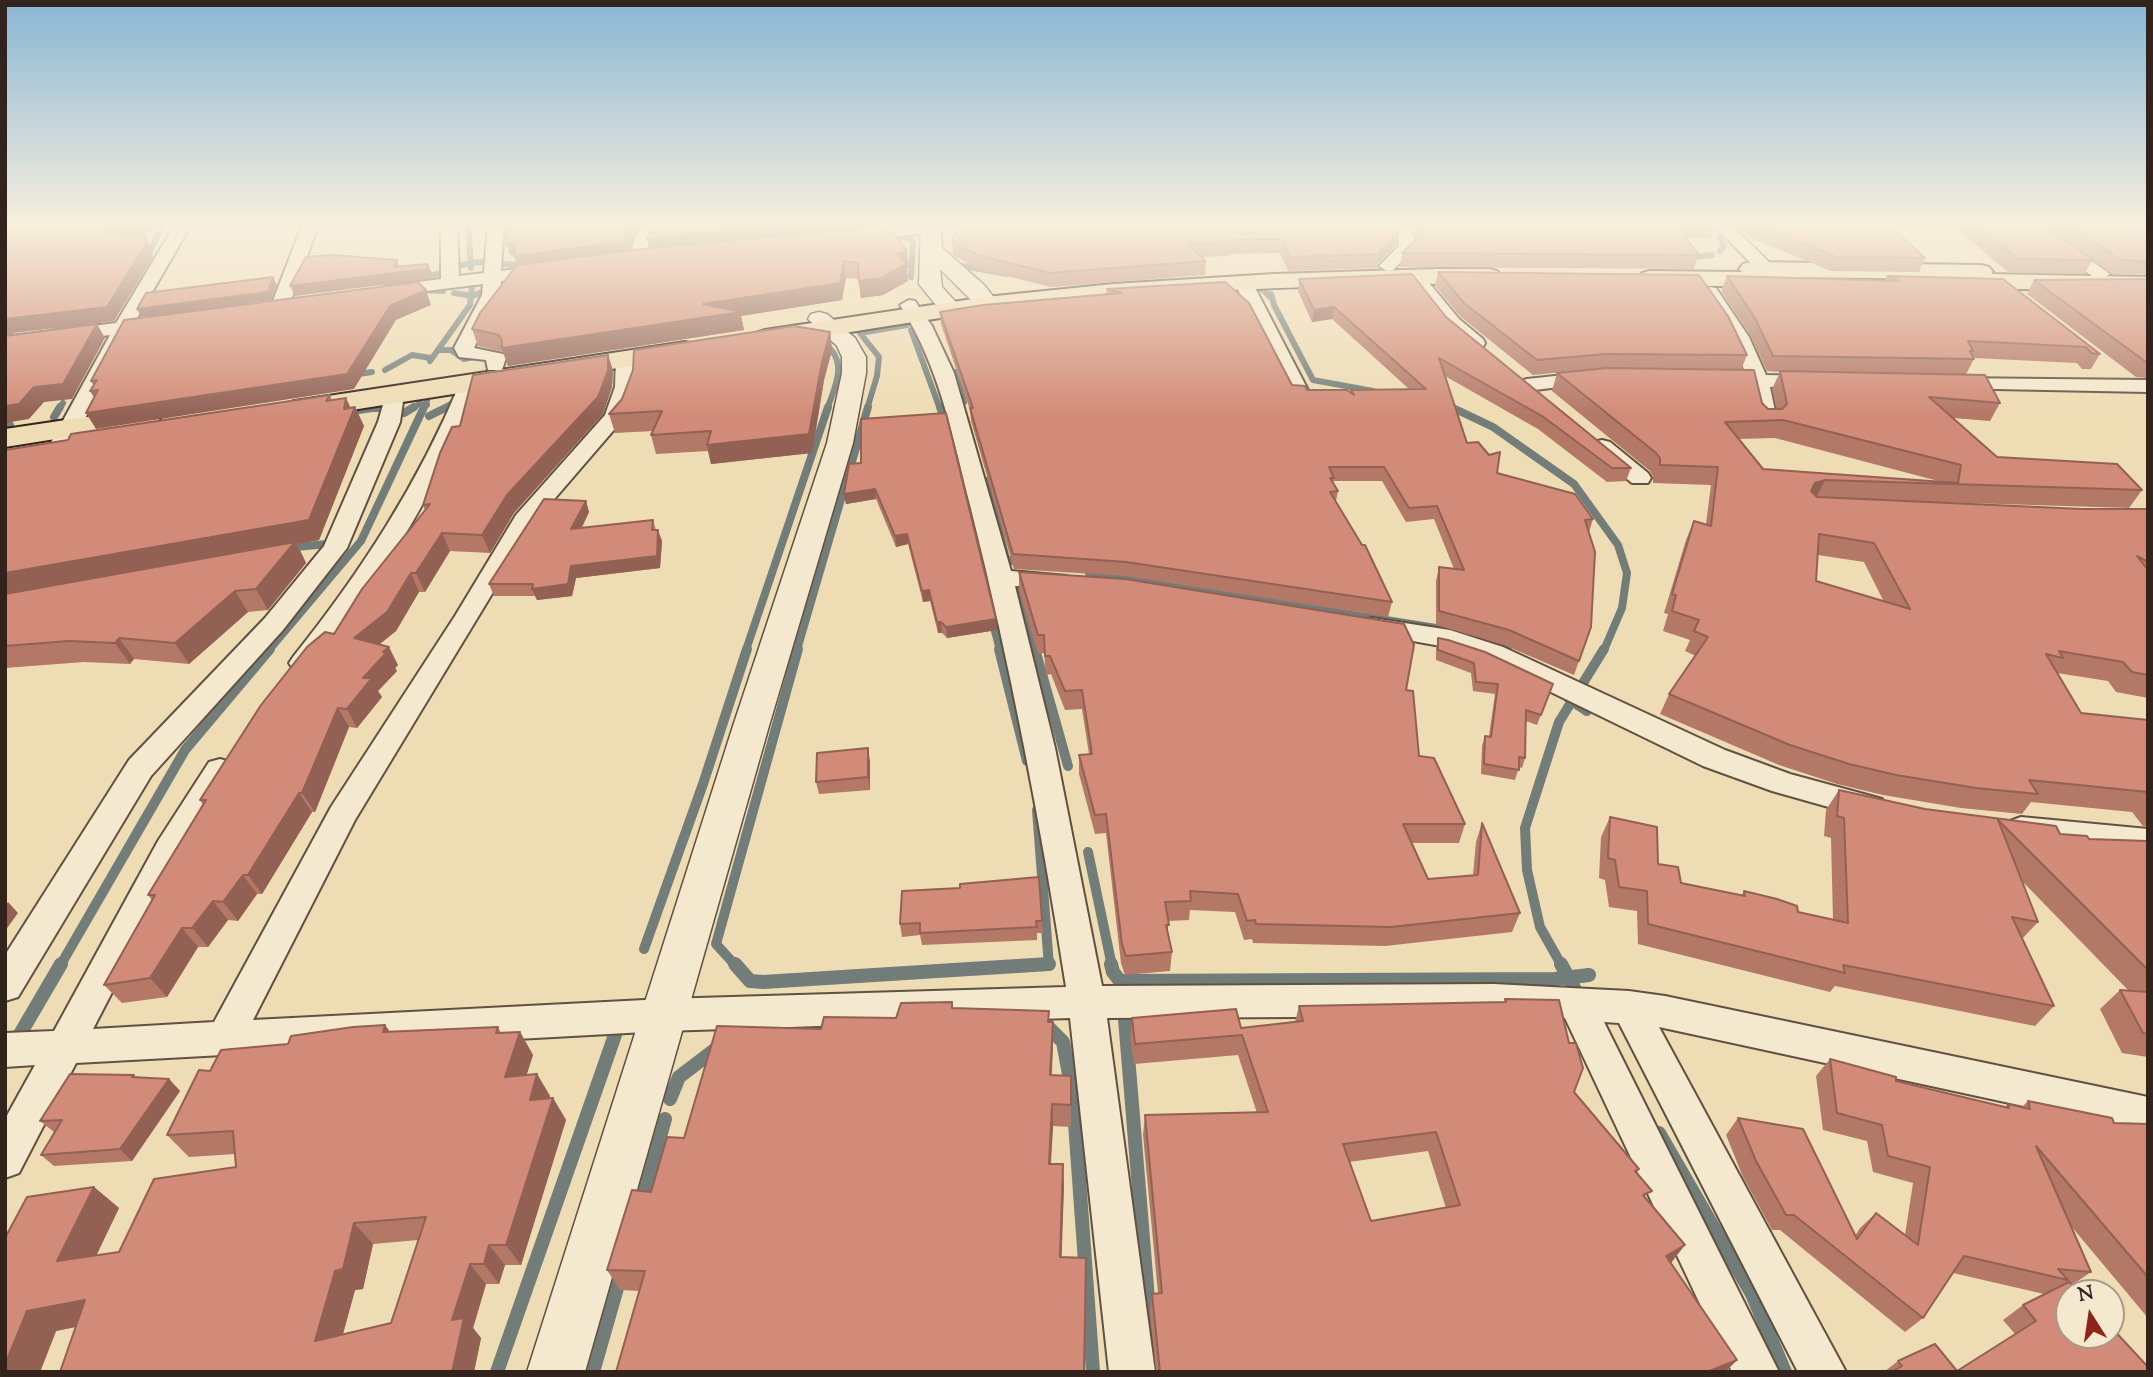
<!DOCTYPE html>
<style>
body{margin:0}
#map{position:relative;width:2153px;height:1377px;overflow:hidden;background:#eedcb4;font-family:"Sorts Mill Goudy",serif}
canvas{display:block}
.frame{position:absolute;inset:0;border:7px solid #32231d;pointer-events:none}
.north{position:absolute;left:2055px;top:1279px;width:70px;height:70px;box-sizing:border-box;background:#f4e8ce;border:2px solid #a69987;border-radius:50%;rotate:348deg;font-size:19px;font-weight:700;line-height:28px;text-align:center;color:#32231d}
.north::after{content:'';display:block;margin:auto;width:24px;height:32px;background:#8f2418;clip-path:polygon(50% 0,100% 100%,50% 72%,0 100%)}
</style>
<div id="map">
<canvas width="2153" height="1377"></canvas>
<div class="frame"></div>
<div class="north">N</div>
</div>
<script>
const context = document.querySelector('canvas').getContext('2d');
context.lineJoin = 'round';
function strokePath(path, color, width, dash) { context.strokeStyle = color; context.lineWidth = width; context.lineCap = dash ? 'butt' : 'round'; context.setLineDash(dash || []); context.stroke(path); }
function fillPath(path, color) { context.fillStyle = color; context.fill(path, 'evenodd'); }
strokePath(new Path2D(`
 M468,223L471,268
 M876,227L905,223
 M890,237L910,238
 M1720,238L1724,246L1720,251
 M146,257L161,230
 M1686,258L1712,255
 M963,266L1007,274
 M911,277L913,241
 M418,279C439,276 457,263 478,262C496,262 509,267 529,264
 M424,290L443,291
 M1222,291L1262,289L1270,297
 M454,293L473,296L515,278
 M1271,294L1274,305L1313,380L1373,391
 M148,314L244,303
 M55,329L99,321
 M911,330L940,409
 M5,335L11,334
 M822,342C849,359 836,385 827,409
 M438,350H451L464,359L478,356
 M430,361L470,305L472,286
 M385,370L412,355L431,358
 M956,372L964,402
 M351,375L372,372
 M1446,405L1454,409
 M59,409L63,403
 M367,409H386
 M411,409L419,404L427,405
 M423,409L427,401
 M444,409L462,395
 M867,409L877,376L879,357L860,333L907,325`), '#727d79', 6);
strokePath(new Path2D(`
 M380,407L386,409
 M940,407L946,424
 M1451,407L1493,427L1574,484L1618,545L1627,573L1622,608L1604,650
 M345,412L379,407
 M397,412L404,413L414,407
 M429,416L447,407
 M54,417L60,407
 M5,426L10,425
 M987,481L1006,559L1022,564
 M286,548L337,543
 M1089,573L1436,628L1472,636L1507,650
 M1018,590L1035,650
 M992,620L1000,650
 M269,650L361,541L424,407
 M746,650L828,407
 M797,650L868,407`), '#727d79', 8);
strokePath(new Path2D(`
 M999,649L1027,761
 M1035,649L1068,766
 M1504,649L1507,650
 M1569,699L1587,711
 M1037,810L1049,966
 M1088,852L1112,966
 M644,949L703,784L747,649
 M60,966L185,750L270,649
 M736,966L716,944L798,649
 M1562,966L1540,927L1527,870L1525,828L1559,722L1604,649`), '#727d79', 10);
strokePath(new Path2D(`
 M735,964L750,981L763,982L1049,964
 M1111,964L1113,972L1120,981L1555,979L1589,975
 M1561,964L1580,999
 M1124,1007L1154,1372
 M1045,1024L1063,1042L1073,1096L1093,1372
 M765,1028L809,1026
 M16,1041L61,964
 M670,1099L679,1077L717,1048
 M1659,1133L1752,1294L1785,1372
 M642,1202L665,1119
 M497,1372L615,1035
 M593,1372L621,1274`), '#727d79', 14);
const minor = new Path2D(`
 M176,223H192L136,320L155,317L164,323L162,327L130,332L71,446L68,451H52L49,446L110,335L5,349V337L116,323Z
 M303,223H319L289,306L286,310H274L271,306Z
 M441,223H457L459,276L484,273L488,223H504L501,271L547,265L556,270L547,275L501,281L500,295L474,348L503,354L506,358L502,370H488L486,360L459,357L454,348L482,295L483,284L386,296L377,291L386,286L441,279Z
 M641,223H657L644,259L636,264L628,259Z
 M1390,223H1406L1414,235L1415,247L1393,270L1387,271L1379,266L1399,246L1398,235Z
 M1712,223H1729L1783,276L1786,280L1783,284H1771Z
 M2018,223H2037L2110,274L2101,279L2095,278Z
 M930,224L938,229L936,232L855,241L847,236L855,231Z
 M1414,271L1420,272L1459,319L1483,339L1485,343L1483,347H1469L1445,327L1405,276Z
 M1243,277L1252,282L1309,392L1306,396H1292L1289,392L1234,282Z
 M1710,287L1716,288L1749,337L1766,375L1812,376L1819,378L1822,382L1819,386L1770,387L1777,420L1774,424H1760L1757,420L1749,386L1713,383L1710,379L1713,375L1746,374L1730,337L1701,292Z
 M909,300L915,301L932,326L954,373L1011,571L1067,576L1071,581L1067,586L1058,589L1015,586L1055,748L1102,986L1494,984L1629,991L1665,996L2148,1097V1133L1659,1027L1846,1372H1798L1619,1023L1604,1022L1779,1372H1732L1565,1018L1494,1016L1107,1018L1155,1372H1109L1070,1018L664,1031L76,1063L19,1173L5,1178V1119L35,1065L5,1067V1033L54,1031L158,841L209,762L220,759L231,762L235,770L182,857L93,1029L214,1022L331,807L455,616L516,515L605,415L615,387L616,359L626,353L636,359L635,387L625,417L538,518L355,820L253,1020L664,999L1066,987C1041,826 1011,667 971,509C953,439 940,367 900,305Z
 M1592,372L1599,374L1602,378L1599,382L1527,391L1520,389L1517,385L1520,381L1527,379Z
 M470,377L477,379L480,383C439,488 381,580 313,669L303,672L293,669L289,663L293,657C361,572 418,484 460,383L463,379Z
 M1951,378L2148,380V392L1944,388L1941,384L1944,380Z
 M394,389L401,391L404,395L400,422L347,548L283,630L151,776L18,997L5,1001V955L129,760L265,618L324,546L378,422L387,391Z
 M1602,440L1610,442L1648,473L1651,478L1648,483H1632L1594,452L1591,447L1594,442Z
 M1372,618L1450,630L1503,647L1725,750L1790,774L1882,799L1887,807L1882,815L1871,819L1772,791L1703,766L1483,659L1446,647L1363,632L1359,626L1363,620Z
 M2021,817L2148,829V853L2021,841L2010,837L2005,829L2010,821Z`);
const tertiary = new Path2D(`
 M921,223H941L942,248L984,285L1000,305L997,310H981L940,269L942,287L963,310L960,315H944L919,284Z
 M819,312L827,314L855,338L866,357V373L853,443L769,726L585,1372H527L733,726L827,443L842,373V357L837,346L808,319L811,314Z`);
const primary = new Path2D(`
 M1751,262L1981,265L1989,267L1993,272L1991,274L2148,277V291L1955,288L1947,286L1943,281L1945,279L1788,277L1791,280L1787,285L1779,287L1650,285L1642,283L1638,278L1642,273L1650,271L1742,272L1739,269L1743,264Z
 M1435,269H1489L1497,271L1501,276L1497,281L1489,283C1346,285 1202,288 1059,303C961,313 863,330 765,346L756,343L752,338L756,333L765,330L986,297L1113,284L1274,274Z
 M685,342L694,344L698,350L694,356L295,419L285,416L281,410L285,404L295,401Z
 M147,408L157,411L161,417L157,423L5,447V429Z`);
strokePath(minor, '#615143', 4);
strokePath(tertiary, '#615143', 3);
strokePath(primary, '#32231d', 4);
fillPath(minor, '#f4e8ce');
fillPath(tertiary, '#f4e8ce');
fillPath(primary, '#eedcb4');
fillPath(new Path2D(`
 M653,223H881V225L909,268H907L908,281L883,295L861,298L858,279L846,278L842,300L741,316L744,330L508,366L503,352L478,346L472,329L517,265L514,255H510L506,244L628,251L650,248L647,239Z
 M1409,223H1715L1716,225L1711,239L1685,237L1699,255L1694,269L1400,267L1402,253L1417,238V235Z
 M1732,223H1887L1925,258L1919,272L1831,271L1746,236Z
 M1890,223H2148V275L2112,274L2093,260L2084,274L2009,273L1959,231L1899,230Z
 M1399,231L1396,245L1378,263L1377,268L1288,271L1280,253L1229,254V256L1202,257L1206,261L1205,275L1051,287L978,269L953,255L952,241Z
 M1438,272L1747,355L1741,370L1762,403L1768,409H1776L1772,389L1780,372L1767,371L1749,333L1721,291L1727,276L1884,281L1887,276L2003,279L2100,354L2091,369H2082L2077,363L1974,358V359L1966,374L2000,403L1990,421L1953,418L1997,457L2142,490L2129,508L1936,502L2082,509H2148V698L2116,692L2108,681L2057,673L2081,713L2148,720V827L2143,826L2132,812L2031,802L2022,814L1961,808L1883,795L1837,784L1779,765L1660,714L1669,694L1696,656L1685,651L1690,640L1663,631L1668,614L1664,613L1686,540L1694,521L1706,524L1711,485L1653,483V477L1650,471L1552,391L1557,373L1601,368L1533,375L1461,317L1435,286ZM1775,438L1942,482L1763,469L1739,439ZM1818,555L1864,562L1884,602L1816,581Z
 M1299,279L1446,317L1631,468L1626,481L1607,482L1538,429L1445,376L1467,443L1497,473L1593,519L1589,532L1591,627L1574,675L1504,645L1436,625V581L1439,567L1454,569L1434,519L1406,522L1382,481H1334L1333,484L1338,491L1336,501L1392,602L1388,617L1125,576L1014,569L971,421L970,410L941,324L940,312L1106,294L1107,289L1225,282L1292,385L1307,390L1351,392V390L1409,389L1332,319L1312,322L1298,291Z
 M2148,279V378L2136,377L2027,294L2034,280Z
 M830,332L832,350L824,380L812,453L711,464L708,451L656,454L651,435L653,431L615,433L609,414Z
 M608,355L613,371L612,387L603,414L514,513L490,553L450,551L425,592H419L396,631L379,644L398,665L395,668L397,671L378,691L382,697L357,728L349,727L315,812H312L262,894H257L238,921L228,920L208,947H198L167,997L122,1003L104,985L152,900L148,895L203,805L200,800L334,634L425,510L423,505L460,426Z
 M330,395L332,400L346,398L350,408L355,407L364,426L319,540L297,544L306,563L268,610L248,612L189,664L134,659L130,664L84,662L5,668V450L68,440Z
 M861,463L996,619L997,630L947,638L942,633H938L930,601L923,602L908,544L896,547L876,499L846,504L844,494Z
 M586,501L589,512L582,528L653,520L656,530L662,541L660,568L576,578L572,596L537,600L535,596H494L489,584Z
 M1019,572L1406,690L1419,756L1465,824L1459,843H1412L1428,879L1473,875L1476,842L1482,823L1520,913L1512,932L1385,946L1253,943L1252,939L1244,940L1235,912L1190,910L1189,920L1168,921V935L1172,952L1170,971L1125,975L1121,963L1106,833L1095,834L1079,774V755L1089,754L1082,709L1065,710L1051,674L1046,675L1044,653L1038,654L1019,590Z
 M1438,638L1553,684L1537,725L1526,721L1525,758L1522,768L1519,767L1515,780L1481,774L1482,746L1485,736H1489L1495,694L1473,691L1471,673L1436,660V648Z
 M870,761V790L819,794L816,782Z
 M1839,790L1925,809L2056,826L2060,834L2089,839L2148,841V1057L2122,1053L2100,1009L2120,990H2128L2022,881L2038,922L2022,939L2054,1006L2035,1026L1835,986L1830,992L1638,944L1637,911L1609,907L1605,880L1599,878L1601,837L1610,817L1658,864L1681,883L1741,896L1744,891L1798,912L1833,920L1831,838L1824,836L1826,810Z
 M902,891L1042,921L1043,933H1037V940L922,945L920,935L902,937L900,924Z
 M1505,999L1574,1092L1639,1169L1636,1173L1671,1263L1737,1360L1725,1372H1156L1150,1312L1152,1294L1158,1293L1143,1135L1145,1115L1257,1113L1238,1055L1134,1064L1130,1038L1132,1018L1241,1028L1295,1022L1299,1006L1504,1002ZM1428,1151L1446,1208L1371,1221L1349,1162Z
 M953,1008L1049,1011V1022L1053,1044L1052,1075L1071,1076V1127L1053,1126L1051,1164L1064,1185L1061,1257L640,1291L620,1290L607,1270L651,1192L684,1138L821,1029Z
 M385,1025L390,1032L498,1027L501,1033L520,1032L533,1055L526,1075L537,1074L550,1096L549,1098H553L566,1120L521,1265H505L499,1284H486L473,1328L481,1338L474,1372H60L76,1327L56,1331L40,1372H5V1238L27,1197L94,1187L119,1208L96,1256L119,1252L154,1179L236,1167L235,1154L189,1157L167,1135L199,1070L210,1071L221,1050L288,1044L291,1036L353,1027ZM418,1240L391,1323L343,1334L355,1290L363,1289L373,1244Z
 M1830,1059L1896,1081L2005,1107L2008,1104L2022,1107L2028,1101L2114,1123L2148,1124V1318L2071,1226L2091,1272L2072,1285L2148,1372H1884L1898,1361L1957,1371L2015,1334L2003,1320L2023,1305L2044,1294L1953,1273L1923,1318L1905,1332L1780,1230H1772L1743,1177L1726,1135L1738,1118L1855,1236L1860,1228L1876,1213L1905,1235L1913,1183L1873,1172L1867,1141L1823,1130L1816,1076Z
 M136,1078L169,1079L180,1091L132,1161L54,1166L41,1155L54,1132L40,1121Z`), '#b47867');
fillPath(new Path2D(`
 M132,223H172L113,245L106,232Z
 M633,223H640L627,253L518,267L514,256Z
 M807,223H881V226L650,250L647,239Z
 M1399,231L1396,245L1378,263L1380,250Z
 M145,236L152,248L153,257L114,321L5,334V319Z
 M516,243L519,254L510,255L506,244Z
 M907,252L909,268H907L908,281L883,295L861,298L859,281L897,253Z
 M397,260L400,270L428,264L432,273L429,279L295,296L290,286L394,267Z
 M844,261L846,278L842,300L741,316L744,330L508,366L502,348L703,304Z
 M273,277L277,285L271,300L141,317L137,309Z
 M426,290L431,305L396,320L354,389L96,429L86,413L390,306Z
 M1334,307L1332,319L1312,322L1314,310Z
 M97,324L105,338L72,399L44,402L29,419L5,423V406L34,387Z
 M830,332L832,350L824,380L812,453L711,464L707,445L822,362Z
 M608,355L613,371L612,387L603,414L514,513L490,553L482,535L507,495Z
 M97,380L100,406L90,391L97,390L91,381Z
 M346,398L353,413L355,407L364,426L319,540L297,544L306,563L268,610L256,589L5,596V573L344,409Z
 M1825,480L1816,498L1806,501L1815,483Z
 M875,489L876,499L846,504L844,494Z
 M586,501L589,512L575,540L571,529Z
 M658,530L662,541L660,568L576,578L572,596L537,600L532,589L571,566Z
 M442,533L450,551L425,592L416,573Z
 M907,534L908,544L896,547L895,536Z
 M411,573L419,592L396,631L364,657L354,638Z
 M929,590L930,601L923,602L922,591Z
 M235,591L248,612L189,664L175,643Z
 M996,619L997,630L947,638L946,627Z
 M937,622H941L942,633H938Z
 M119,638L134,659L130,664L115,643Z
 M389,647L398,665L395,668L397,671L378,691L382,697L357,728L347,709L363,678Z
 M338,708L349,727L315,812L302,793Z
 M868,748L870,761V790L868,777Z
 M299,793L312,812L262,894L248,875Z
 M243,875L257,894L238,921L223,902Z
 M213,901L228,920L208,947L192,928Z
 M8,902L18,913L5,931V906Z
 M182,928L198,947L167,997L150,978Z
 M1053,1022V1044L1050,1098V1075Z
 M385,1025L401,1048L383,1032Z
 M520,1032L533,1055L519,1099L505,1077Z
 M537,1074L550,1096L543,1122L530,1100Z
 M169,1079L180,1091L132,1161L120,1149Z
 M553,1098L566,1120L521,1265L506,1245Z
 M1052,1104L1053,1126L1049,1185V1164Z
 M1063,1164L1064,1185L1061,1277L1060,1257Z
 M94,1187L119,1208L84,1281L57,1261Z
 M354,1223L373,1244L363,1289L355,1290L336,1359L315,1341L335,1271Z
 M489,1245L505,1265L499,1284L484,1264Z
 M1685,1245L1671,1263L1666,1256Z
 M470,1264L486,1284L473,1328L481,1338L474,1372H452V1320Z
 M85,1300L112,1319L56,1331L40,1372H5V1365L27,1311Z
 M1737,1360L1725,1372H1707Z`), '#926154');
const building = new Path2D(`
 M12,223H132L106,232L145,236L146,244L107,307L5,319V236L7,235Z
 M509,223H633L624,242L514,256L516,243L506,244Z
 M653,223H807L647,239Z
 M958,223H1398L1399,231L1380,250V254L1290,257L1282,239L1229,240L1230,242L1188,244L1206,261L1050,273L977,255L952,241Z
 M1419,223H1675L1699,255L1402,253L1420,235Z
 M1684,223H1715L1716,225Z
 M1752,223H1887L1925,258L1837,257Z
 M1973,223H2041L2093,260L2017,259Z
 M2067,223H2148V261L2121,260Z
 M889,225L907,252L897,253L906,264L881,278L859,281L858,263L844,261L840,283L703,304L741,312L502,348V341L499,335L472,329L480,313L517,265L632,250Z
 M332,255L397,260L394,267L428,264L426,269L290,286L306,257Z
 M1438,272L1699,275L1728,316L1747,355L1606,354L1537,360L1464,303Z
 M1412,274L1446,317L1631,468H1612L1542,416L1439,358L1467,443L1478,442L1489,455L1500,452L1497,473L1575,494L1593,519L1585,520L1595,552L1591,627L1579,661L1509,630L1439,611V567L1464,570L1437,506L1409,508L1384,467H1329L1334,478H1330L1338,491L1330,492L1362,545H1365L1392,602L1126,562L1013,554L970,408H973L940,312L983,305L1122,293L1107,289L1225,282L1249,303L1292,385L1305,386L1307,390H1347L1354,395L1351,390L1426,389L1334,307L1314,310L1299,279Z
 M1727,276L1899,281L1887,276L2003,279L2100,354L2091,353L2086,347L1968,341L1973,351H1970L1974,359L1773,356L1755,318Z
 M273,277L268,292L137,309L146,293Z
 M2148,279V362H2146L2034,280Z
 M418,282L426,290L390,306L347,374L86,413L98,390L90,391L97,380L91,381L124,320Z
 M97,324L63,384L34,387L19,404L5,406V336Z
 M794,326L830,332L822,362L809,434L707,445L711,431L651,435L662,411L609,414L622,399L633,370L634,350Z
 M608,355V370L598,397L507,495L482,535L442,533L416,573H411L387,612L354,638L389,647L383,652H387L363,678H372L347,709L338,708L302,793H299L248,875H243L223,902L213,901L192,928H182L150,978L104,985L155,895H148L206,800H200L261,705L307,647L325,632L334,634L362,589L430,504L423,505L440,453L452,427L460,426L473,375Z
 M1607,368L1754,370L1762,403L1768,409H1782L1787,404L1780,371L1985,375L2000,403L1929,397L1997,457L2117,464L2142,490L1825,480L1815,483L1811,491L1817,497L2082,509H2148V562L2137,556L2148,570V675L2132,672L2123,662L2059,651L2063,658L2046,654L2081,713L2148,720V792L2029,780L2038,794L1976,788L1896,775L1849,764L1790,745L1669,694L1708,637L1694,631L1699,620L1672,611L1676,595L1672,594L1694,521L1711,526L1718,467L1660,465V458L1656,453L1557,373ZM1783,420L1961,465L1958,483L1763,469L1725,422ZM1819,534L1874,543L1910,609L1816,581Z
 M330,395L326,401L346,398L344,409L355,407L309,520L5,573V450L68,440L71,434Z
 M946,413L996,619L946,627L941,622H937L929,590L922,591L907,534L895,536L875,489L844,494L849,464L861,463V419Z
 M544,499L586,501L571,529L653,520L652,530H658L657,556L571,566L568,584L532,589L533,584H489Z
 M295,542L256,589L235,591L175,643L119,638L115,643L69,641L5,646V594Z
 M1019,572L1125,579L1404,624L1414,645L1406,690L1413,691L1419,756L1434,758L1465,824H1403L1428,879L1478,875L1482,823L1520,913L1391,927L1256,924L1255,920L1247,921L1238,894L1190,891L1191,901L1165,902L1169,925H1166L1172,952L1126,956L1122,944L1106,814L1095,815L1079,755L1092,754L1082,690L1065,691L1050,656H1045L1044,635H1038Z
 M1438,638L1448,640L1485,652L1553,684L1541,715L1526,710L1525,758L1519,757V770L1484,764L1485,736L1491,737L1498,684L1476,682L1474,663L1438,650Z
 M868,748V777L816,782L817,753Z
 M1839,790L1925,809L2056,826L2060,834L2087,836L2089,839L2148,841V970L1998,820L2038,922L2012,917L2054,1006L1843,965L1845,973L1648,924L1647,891L1619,887L1615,860L1608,858L1610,817L1657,827L1658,864L1678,867L1681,883L1745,896L1744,891L1777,899L1797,906L1798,912L1848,923L1844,818L1837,816Z
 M1039,877L1042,921H1036L1037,927L920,933V923L900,924L902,891L960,888V884Z
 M2120,990L2148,992V1034L2143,1033Z
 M1505,999L1559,1000L1569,1043H1576L1583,1068L1574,1092L1639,1169L1635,1171L1652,1191L1643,1195L1685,1245L1666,1256L1737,1360L1707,1372H1160L1152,1294L1162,1293L1145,1115L1268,1112L1242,1035L1135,1044L1132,1018L1236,1009L1241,1028L1303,1021L1299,1006L1506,1002ZM1436,1132L1460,1205L1371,1221L1343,1144Z
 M952,1002V1008L1049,1011L1048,1022H1053L1050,1075L1071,1076V1105L1052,1104L1049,1164H1063L1060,1257L1086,1258L1084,1372H616L645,1271L607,1270L632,1190L651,1192L667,1137L684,1138L717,1026L821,1029L824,1017L896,1018L901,1003Z
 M385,1025L383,1032L498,1027L496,1033L520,1032L505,1077L537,1074L530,1100L553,1098L506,1245H489L484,1264H470L452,1320L464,1318L452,1372H60L85,1300L27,1311L5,1365V1238L27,1197L94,1187L57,1261L119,1252L154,1179L236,1167L233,1131L167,1135L199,1070L210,1071L221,1050L288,1044L291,1036L353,1027ZM426,1217L391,1323L315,1341L335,1271L343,1269L354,1223Z
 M1830,1059L1896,1077V1081L2009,1108L2008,1104L2030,1109L2028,1101L2112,1118L2114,1123L2148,1124V1277L2036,1146L2091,1272L2058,1269L2068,1280L1964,1256L1923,1318L1794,1215H1786L1756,1161L1738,1118L1803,1129L1857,1239L1876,1213L1918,1245L1930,1167L1888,1156L1882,1125L1837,1113Z
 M70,1074L134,1075L132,1077L169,1079L120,1149L41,1155L62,1120L40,1121Z
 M2069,1282L2080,1293H2069V1335H2111V1327L2148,1367V1372H1892L1902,1366L1898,1361L1935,1344L1957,1371L2036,1321L2023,1305Z`);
fillPath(building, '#d18b78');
strokePath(building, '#926154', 2);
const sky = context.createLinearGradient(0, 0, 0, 416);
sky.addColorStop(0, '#89b6d4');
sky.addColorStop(0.54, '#f7efdd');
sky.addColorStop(1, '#f7efdd00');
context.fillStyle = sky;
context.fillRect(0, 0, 2153, 416);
</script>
